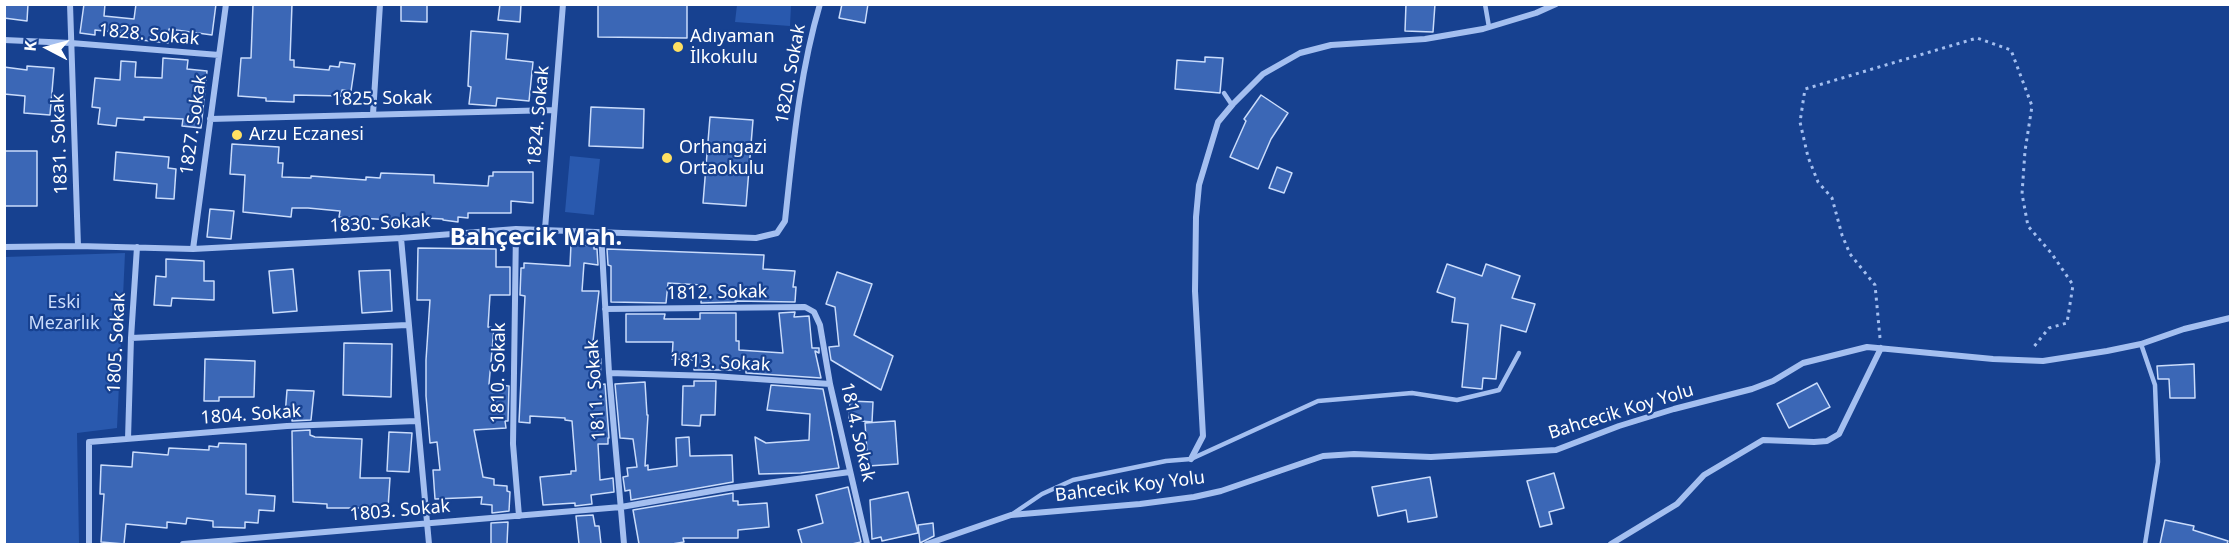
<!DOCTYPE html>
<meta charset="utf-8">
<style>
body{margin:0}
#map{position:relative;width:2235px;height:549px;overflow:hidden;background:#174190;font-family:"Noto Sans",sans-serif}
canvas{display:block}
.frame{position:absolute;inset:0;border:6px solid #fff;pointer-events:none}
.north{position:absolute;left:18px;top:18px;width:60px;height:60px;-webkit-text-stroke:4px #174190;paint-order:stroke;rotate:276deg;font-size:16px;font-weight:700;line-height:24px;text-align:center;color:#fff}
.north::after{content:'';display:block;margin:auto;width:21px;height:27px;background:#fff;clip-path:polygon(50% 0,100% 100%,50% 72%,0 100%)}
</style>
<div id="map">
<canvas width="2235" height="549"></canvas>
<div class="frame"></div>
<div class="north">K</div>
</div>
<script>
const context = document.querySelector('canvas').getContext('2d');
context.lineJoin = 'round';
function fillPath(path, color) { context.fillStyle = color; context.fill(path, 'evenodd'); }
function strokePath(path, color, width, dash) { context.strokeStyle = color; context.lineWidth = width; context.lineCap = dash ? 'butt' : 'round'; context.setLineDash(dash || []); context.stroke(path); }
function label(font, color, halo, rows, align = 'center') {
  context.font = font + ' "Noto Sans",sans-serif'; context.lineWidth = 4.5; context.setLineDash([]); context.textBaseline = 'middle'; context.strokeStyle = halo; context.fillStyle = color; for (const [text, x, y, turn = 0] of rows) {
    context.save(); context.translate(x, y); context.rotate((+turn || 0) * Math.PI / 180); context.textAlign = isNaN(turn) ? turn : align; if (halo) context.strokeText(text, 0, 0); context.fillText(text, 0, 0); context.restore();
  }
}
fillPath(new Path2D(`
 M737,5H791L790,26L735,22Z
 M570,156L600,159L594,215L565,212Z
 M125,253L117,428L77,433L79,544H5V257Z`), '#2959ae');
const building = new Path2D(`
 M4,4H28L27,21L4,18Z
 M84,4H105L104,16L134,19L136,4H216L212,35L169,29L168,43L132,39V34L95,30V35L80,33Z
 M253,4H292L290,60H294V67L329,70L330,66L339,67L340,62L355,64L351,91L342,90L341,96L294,95V102L266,101V98L238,96L241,58H251Z
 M401,4H427V22L401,21Z
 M500,4H521L520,22L498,20Z
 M598,4H687V38L598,37Z
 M842,4H868L865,23L839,18Z
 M1406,4H1435L1433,32L1405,31Z
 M471,31L508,34L506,59L533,62L529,101L497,98L496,106L469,104L471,87L468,86Z
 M1205,57L1223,58L1220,93L1175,89L1177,60L1205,62Z
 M163,58L188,60L187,69L207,71L201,128L182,126L183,119L144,117V120L117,118L116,126L98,124L100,108L92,107L95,78L120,80L121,61L136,62L135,77L162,78Z
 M27,66L54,68L50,115L24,113L25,96L4,94V67L27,70Z
 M1261,95L1288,113L1271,139L1258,169L1230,157L1246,121L1244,119Z
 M591,107L644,109L643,148L589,146Z
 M710,117L753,120L746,206L703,203Z
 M232,144L279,147L278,163H283L282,177L311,178V176L366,180V177L380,178L381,173L434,175V183L488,186L489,176H493V172H533V203L511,201V213H468V218L458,217V222L443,220V219L406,217V224L392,223L393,220L339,217L340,211L308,208H292L291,217L243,212L245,175L230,174Z
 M4,151H37V206H4Z
 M116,152L169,157L168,168L176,169L174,199L156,198L157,184L114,180Z
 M1277,167L1292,173L1284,193L1269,188Z
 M210,209L234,211L231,239L207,237Z
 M571,244L594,246V249H597L598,265L584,263L582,291H599L591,358L601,359L600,385L605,384L609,438H608V444H598L600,480L613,478L614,492L591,495L592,504L575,506V503L543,505L540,477L571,474V471H576L572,421L565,420V418L530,416V423L519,422L525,296L520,295L521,268H524V263L570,266Z
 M418,248L496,249V267H510V295H490L488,327L494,328L489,384L509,386L508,421H505L506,428L474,430L483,477L494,479V485L507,486V491L510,492L509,511L492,513V505L481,504L482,497L435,499L433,470H440L437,442L430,443L426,396V360L430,300H417Z
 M607,249L764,255L763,269L795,271L793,287H796L795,302L735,301L736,302L701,303L702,285L668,283L666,303L611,302V266L608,265Z
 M166,259L204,261V281H214V300L172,298L171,306L154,305L156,276L166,277Z
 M1447,264L1482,276L1486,264L1520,276L1512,298L1535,304L1526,332L1501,325L1496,379L1483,378L1482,389L1462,387L1468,324L1452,322L1455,298L1437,292Z
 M293,269L297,311L273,313L269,271Z
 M390,270L392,311L362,313L359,271Z
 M837,272L872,284L854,335L893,356L881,390L831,360L829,347L839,346L835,307L826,304Z
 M795,312L794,317L809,316L812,348H819V353L815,351L821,378L746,373V370H694V360L672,359L673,342H626V314H665L664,319H700V313H736V341H739V350L783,353L779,313Z
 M344,343L392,344L391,397L343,395Z
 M205,359L255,361L254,397H219V401H204Z
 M2194,364L2195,398H2170L2169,379H2158L2157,366Z
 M694,381H716L715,415H701L700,426L682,425L683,386H694Z
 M645,382L647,415H648L645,466L648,465V470L677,466L676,438L689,437L690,456L732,455L733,482L631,500L630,490L625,491L623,477L628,476L627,468L637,467L633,439L620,438L615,384Z
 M1817,383L1830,407L1789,428L1777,404Z
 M771,385L823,389L839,468L801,473L759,474L755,437L766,443L809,440L810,414L767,410Z
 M287,390L314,391L311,420L292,421V416H285Z
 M850,401L873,402L872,422L849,420Z
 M895,421L898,464L868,466L865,423Z
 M310,430V435L315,437L362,439L360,478H390L388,508H327V504L293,502L292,431Z
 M389,432L412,433L409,472L387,471Z
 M219,443L246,444V494L275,496L274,511L259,510L258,523L245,522V528L213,527V521L187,518L186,524L167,522V528L126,524L124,544L101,542L104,494H100L101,465L132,467L133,452L168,455L169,448L209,450V446L218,447Z
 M1554,473L1564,508L1549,512L1552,524L1540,527L1527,481Z
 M1430,477L1437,517L1408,522L1406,510L1378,516L1372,487Z
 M848,487L861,542L852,544H802L798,530L823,523L816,495Z
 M908,492L918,533L882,541L881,537L872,539L870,500Z
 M733,493V501H738V505L767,503L769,527L738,530V538H683L684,542L672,544H639L633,510Z
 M593,515L595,526H599L601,544H579L576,516Z
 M2165,520L2194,526L2193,530L2228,541L2227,544H2160Z
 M508,522L507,544H491V523Z
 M933,523L934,536L920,543L918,525Z`);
fillPath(building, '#3b67b6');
strokePath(building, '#cadcfb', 1.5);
strokePath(new Path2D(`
 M1880,338L1875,285L1850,254L1842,235L1832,198L1818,182L1808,157L1800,122L1805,89L1977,38L2011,50L2032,106L2025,151L2022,194L2028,226L2052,254L2073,285L2067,323L2049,328L2032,349`), '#a4bff0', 3, [3, 4.5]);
strokePath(new Path2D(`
 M1485,4L1489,27
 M1224,93L1232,105
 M2141,344L2155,385L2158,462L2145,544
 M1011,515L1042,494L1073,480L1166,461L1191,459L1318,401L1412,393L1457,400L1499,390L1519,353`), '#a4bff0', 4.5);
strokePath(new Path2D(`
 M70,4L78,246
 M4,40L71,43L219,55
 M373,114L380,4
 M210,119L554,110
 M516,229L513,444L519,516
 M545,229L563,4
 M601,233L609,373L624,544
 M401,238L429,544
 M4,247L78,246L193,249L401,238L516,229L756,238L777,233L785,221C793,148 799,75 820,4
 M193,249L226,4
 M605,309L805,307L814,312L820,325L830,384L867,544
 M131,338L407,325
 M609,373L713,376L830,384
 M128,439L131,338L137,247
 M1191,459L1203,436L1195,291L1196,217L1199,185L1218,122L1233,104L1263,74L1300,53L1331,45L1425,39L1483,29L1536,13L1556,4
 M89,544V442L287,426L416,421
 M183,544L621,507L729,488L850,472
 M927,544L1011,515L1140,504L1194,497L1221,491L1323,456L1354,454L1431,457L1556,450L1619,426L1674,409L1752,389L1773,381L1803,363L1867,347L1993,359L2043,361L2107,351L2141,344L2184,329L2230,318
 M1611,544L1677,504L1704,475L1763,440L1814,442L1827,441L1839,434L1881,348`), '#a4bff0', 6);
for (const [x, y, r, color] of [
 [678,47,6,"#ffe062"],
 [237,135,6,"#ffe062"],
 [667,158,6,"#ffe062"]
]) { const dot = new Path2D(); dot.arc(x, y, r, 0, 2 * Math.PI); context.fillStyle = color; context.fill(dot); strokePath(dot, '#174190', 2); }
label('18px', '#fff', '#174190', [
 ["1828. Sokak",149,35,5],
 ["1820. Sokak",791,74,-80],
 ["1825. Sokak",382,99,-1],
 ["1824. Sokak",539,116,-85],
 ["1827. Sokak",194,125,-82],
 ["1831. Sokak",60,144,-92],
 ["1830. Sokak",380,224,-3],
 ["1812. Sokak",717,293,-1],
 ["1805. Sokak",117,343,-87],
 ["1813. Sokak",720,363,3],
 ["1810. Sokak",499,373,-89],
 ["1811. Sokak",596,390,-94],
 ["Bahcecik Koy Yolu",1621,412,-17],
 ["1804. Sokak",251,415,-4],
 ["1814. Sokak",857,432,77],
 ["Bahcecik Koy Yolu",1130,487,-7],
 ["1803. Sokak",400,511,-5]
]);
label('18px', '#fff', '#174190', [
 ["Adıyaman",690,37],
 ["İlkokulu",690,58],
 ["Arzu Eczanesi",249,135],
 ["Orhangazi",679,148],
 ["Ortaokulu",679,169]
], 'left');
label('18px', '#cadcfb', '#174190', [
 ["Eski",64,303],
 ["Mezarlık",64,324]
]);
label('bold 24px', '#fff', '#174190', [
 ["Bahçecik Mah.",536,238]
]);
</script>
